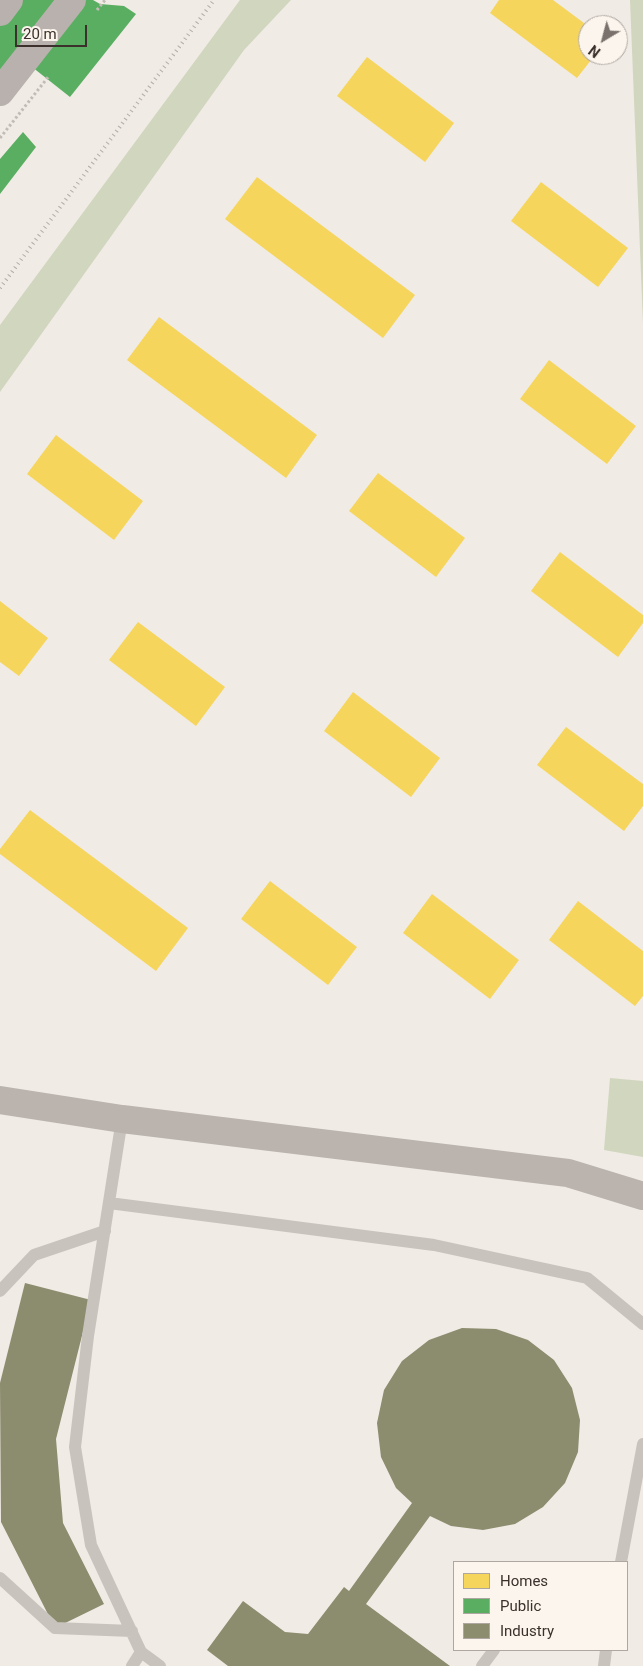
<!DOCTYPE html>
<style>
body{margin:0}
#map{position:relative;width:643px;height:1666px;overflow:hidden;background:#f0ebe5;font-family:Roboto,sans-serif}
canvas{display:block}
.legend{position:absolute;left:453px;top:1561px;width:175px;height:90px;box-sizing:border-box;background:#fbf5ee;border:1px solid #aea6a0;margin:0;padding:6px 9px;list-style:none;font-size:15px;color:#3b302b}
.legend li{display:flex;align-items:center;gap:10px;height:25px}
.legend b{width:25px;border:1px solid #aea6a0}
.north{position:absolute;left:578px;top:15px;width:50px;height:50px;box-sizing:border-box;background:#fbf5ee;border:1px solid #aea6a0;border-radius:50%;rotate:217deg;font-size:14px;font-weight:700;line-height:20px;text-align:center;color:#3b302b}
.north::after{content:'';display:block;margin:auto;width:18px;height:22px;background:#7a716c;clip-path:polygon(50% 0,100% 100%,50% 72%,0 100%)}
.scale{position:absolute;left:15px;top:25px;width:72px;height:22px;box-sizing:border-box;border:2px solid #3b302b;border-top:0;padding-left:6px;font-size:15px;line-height:18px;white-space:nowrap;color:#3b302b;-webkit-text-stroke:4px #fbf5ee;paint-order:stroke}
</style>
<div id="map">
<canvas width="643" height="1666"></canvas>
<ul class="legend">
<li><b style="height:14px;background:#f6d55c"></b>Homes</li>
<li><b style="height:14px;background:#5aae61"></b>Public</li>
<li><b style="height:14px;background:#8c8c6e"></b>Industry</li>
</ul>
<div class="north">N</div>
<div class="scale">20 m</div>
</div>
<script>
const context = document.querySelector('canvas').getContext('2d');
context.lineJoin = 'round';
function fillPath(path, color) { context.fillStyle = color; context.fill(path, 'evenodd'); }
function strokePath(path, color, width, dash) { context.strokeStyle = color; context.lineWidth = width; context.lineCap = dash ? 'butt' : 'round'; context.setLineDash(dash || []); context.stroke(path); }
fillPath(new Path2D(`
 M240,0H291L244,50L0,392V325Z
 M630,0H643V324Z
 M610,1078L643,1081V1157L604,1150Z`), '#d1d6bf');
fillPath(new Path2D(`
 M499,0H553L588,26V55H595L577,78L490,13Z
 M367,57L454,123L425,162L337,96Z
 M257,177L415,295L383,338L225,219Z
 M541,182L628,248L598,287L511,221Z
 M159,317L317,435L286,478L127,360Z
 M549,360L636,426L607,464L520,399Z
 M56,435L143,501L114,540L27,474Z
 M378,473L465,538L436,577L349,511Z
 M560,552L643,615V623L618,657L531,591Z
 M0,601L48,638L19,676L0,662Z
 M138,622L225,687L196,726L109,660Z
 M353,692L440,758L411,797L324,731Z
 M566,727L643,784V806L624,831L537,765Z
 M30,810L188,928L156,971L0,854V849Z
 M270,881L357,947L328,985L241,919Z
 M432,894L519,960L490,999L403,933Z
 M578,901L643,951V996L635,1006L549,940Z`), '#f6d55c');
fillPath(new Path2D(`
 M0,0H93L100,4L124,6L136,14L70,97L27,63L0,96Z
 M23,132L36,147L0,194V159Z`), '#5aae61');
fillPath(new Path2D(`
 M25,1283L91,1300L56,1439L63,1523L104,1604L55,1628L1,1522L0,1383Z
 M462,1328L496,1329L528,1340L554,1360L572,1388L580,1420L578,1452L565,1483L543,1507L515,1524L483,1530L451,1526L430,1516L366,1604L450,1666H228L207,1650L243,1601L285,1632L308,1634L344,1587L349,1591L412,1503L396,1488L381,1457L377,1423L384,1390L402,1361L429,1340Z`), '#8c8c6e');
strokePath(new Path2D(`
 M97,10L105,0
 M0,138L49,76`), '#c2bbb6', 3, [2.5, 2.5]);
strokePath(new Path2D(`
 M122,1119L88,1336L75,1447L91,1545L141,1652L132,1666
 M109,1203L434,1245L587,1278L643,1324
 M0,1291L34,1255L105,1231
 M621,1562L643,1444
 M0,1578L55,1628L132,1631
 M141,1652L160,1666
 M482,1666L494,1650
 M604,1666L606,1650`), '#c9c3be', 12);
strokePath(new Path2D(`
 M0,1100L122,1119L568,1173L643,1196`), '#bab3ae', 28);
strokePath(new Path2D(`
 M0,12L9,0
 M0,92L72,0`), '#b8b1ad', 28);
strokePath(new Path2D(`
 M0,288L214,0`), '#b1aca8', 4, [1, 4]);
</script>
